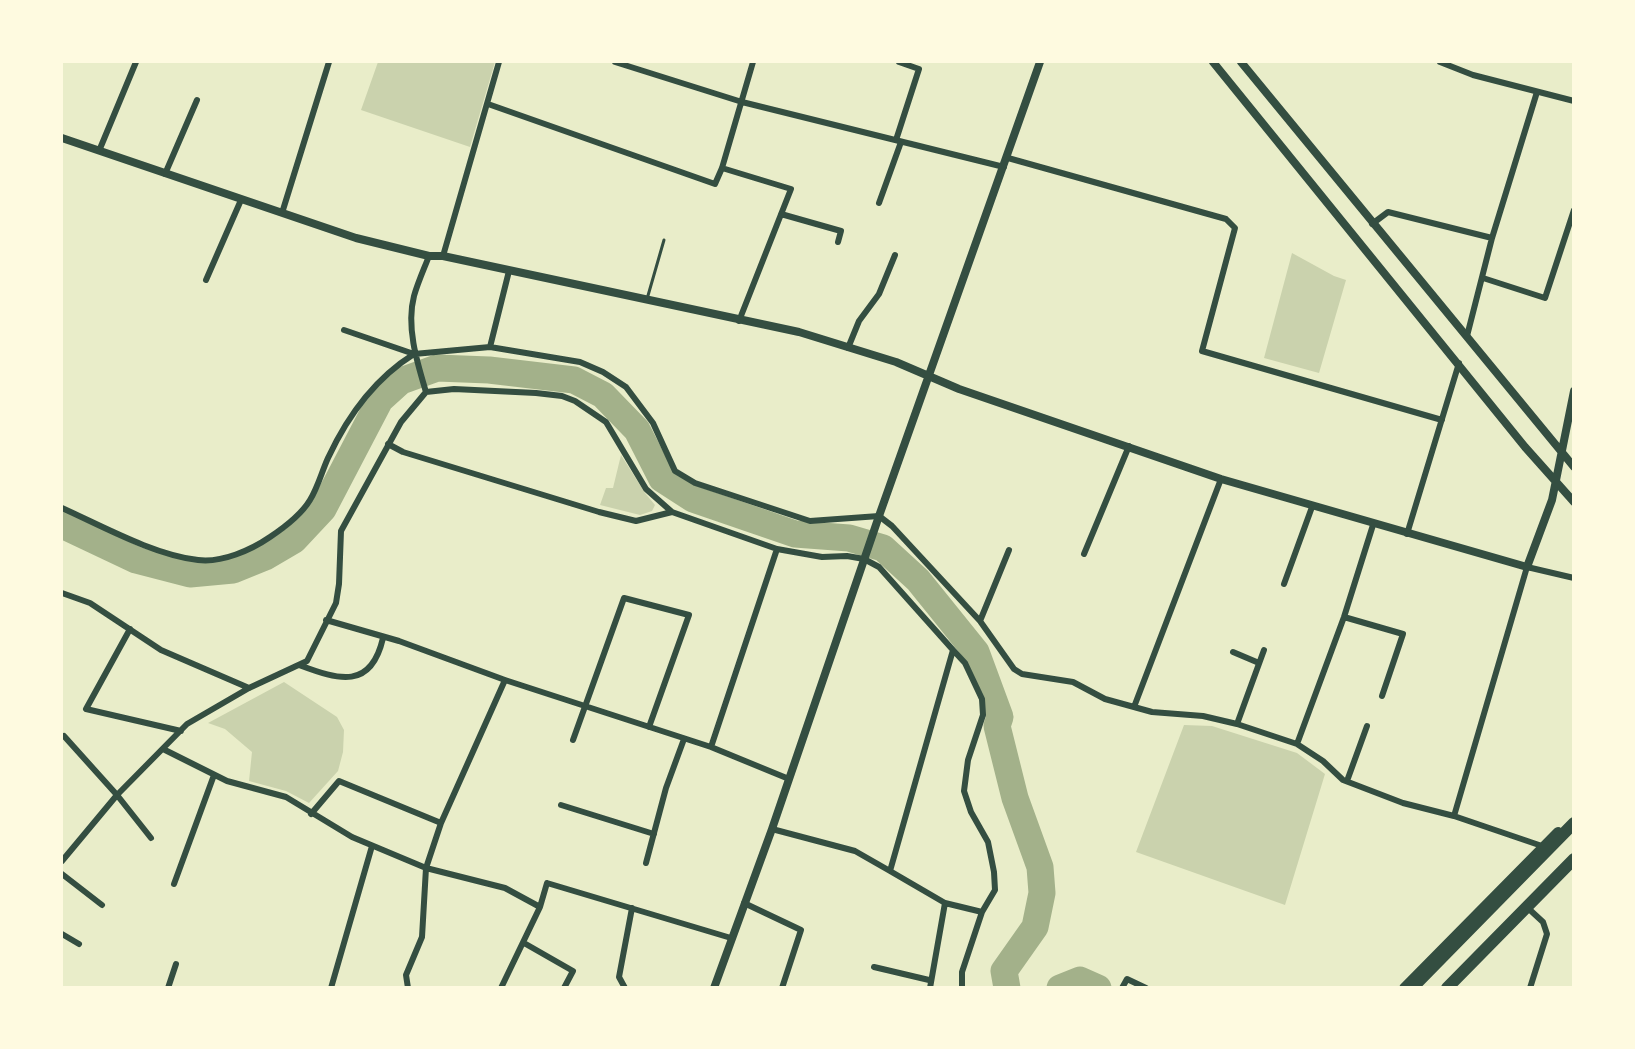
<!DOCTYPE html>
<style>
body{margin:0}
#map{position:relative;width:1635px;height:1049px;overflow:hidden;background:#e9edc9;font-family:"Nunito Sans",sans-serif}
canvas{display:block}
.frame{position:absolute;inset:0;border:63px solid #fefae0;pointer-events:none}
</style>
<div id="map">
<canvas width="1635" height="1049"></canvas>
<div class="frame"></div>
</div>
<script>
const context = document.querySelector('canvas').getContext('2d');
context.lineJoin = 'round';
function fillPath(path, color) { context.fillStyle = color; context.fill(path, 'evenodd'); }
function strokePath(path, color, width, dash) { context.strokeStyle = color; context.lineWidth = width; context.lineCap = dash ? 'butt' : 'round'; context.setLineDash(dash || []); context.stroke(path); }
fillPath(new Path2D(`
 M378,62H495L470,147L361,110Z
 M1292,253L1334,276L1346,280L1319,373L1264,358Z
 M621,455L645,493L655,505L652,511L640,515L600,505L606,488H613Z
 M284,682L337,717L344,730L343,752L338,771L309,803L286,791L249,781L252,752L225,729L208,723Z
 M1184,725L1212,726L1297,753L1325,774L1285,905L1136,852Z`), '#cad2ad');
strokePath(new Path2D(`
 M62,525L136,560L190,574L233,570L265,557L294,540L323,509L380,400L401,381L437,368L489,370L574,380L603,395L637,430L662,479L693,499L795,534L849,538L883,548L918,580L976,652L1000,717L997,726L1015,798L1040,867L1042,893L1035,927L1004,971L1007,988
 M1060,988L1080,980L1098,988`), '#a3b18a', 27);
strokePath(new Path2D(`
 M647,299L664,240`), '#344e41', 3);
strokePath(new Path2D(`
 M615,62L742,102L1004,167
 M1440,62L1473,75L1574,101
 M488,104L715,184L722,168L753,62
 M896,140L919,69L899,62
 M99,151L136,62
 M1008,158L1226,219L1235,228L1202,351L1442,420
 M722,168L791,189L739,321
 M165,174L197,100
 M879,203L901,142
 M282,213L329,62
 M781,214L841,231L838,242
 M1372,224L1388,212L1492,238
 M443,256L499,62
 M1483,278L1545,298L1574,210
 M206,280L241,200
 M344,330L414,354L490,347L580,362L603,372L626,387L653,423L675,471L695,483L810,521L879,516L892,526L980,621L1014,669L1022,674L1073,682L1105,699L1134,707L1152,712L1203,716L1237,724L1297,744L1323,761L1343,780L1403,803L1454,816L1542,846
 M1467,336L1492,238L1537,92
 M490,347L509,271
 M848,348L859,321L879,294L895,255
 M426,392C417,362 406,327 414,296C418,282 424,269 429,256
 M388,444L403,452L599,512L636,521L672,512
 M62,508C102,526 154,555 198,560C222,563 251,550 270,537C285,527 301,515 310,500C318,487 322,471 328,458C348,415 374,379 414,354
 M1407,534L1459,363
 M1084,554L1129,446
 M1284,584L1312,507
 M62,593L90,603L161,650L249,688
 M1344,617L1403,634L1382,696
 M326,620L399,641L505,680L711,747L789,779
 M980,621L1009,550
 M130,629L86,709L181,731
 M953,650L965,663L982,699L983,715L968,760L964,791L971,812L988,842L994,872L995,890L982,912
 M1233,652L1259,663
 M299,665C339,680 371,690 383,638
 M1134,707L1221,479
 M1237,724L1264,650
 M64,736L117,795L151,838
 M573,740L624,598L689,615L649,727
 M1297,744L1344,617L1373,525
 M711,747L777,549
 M163,749L227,781L286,797L352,837L426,868L505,888L540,907L547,883L731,938
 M1347,781L1367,726
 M561,805L654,834
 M311,814L339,781L441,823
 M1454,816L1527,567L1574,578
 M772,829L855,851L890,871
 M62,861L117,795L187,724L249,688L307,661L336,603L339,584L341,531L401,422L426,392L454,389L536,393L562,396L575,401L606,422L646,489L672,512L777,549L822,557L847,556L864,559L879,567L953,650L890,871L945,903L930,988
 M646,863L666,788L684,739
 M62,874L102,905
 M174,884L214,775
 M744,903L801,930L782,988
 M945,903L982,912L962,972V988
 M1530,910L1543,922L1547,934L1530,988
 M62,934L79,944
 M524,943L573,971L564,988
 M874,967L929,980
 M168,988L176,964
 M331,988L372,846
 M408,988L406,975L422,937L426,868L441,823L505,680
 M501,988L540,907
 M625,988L619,977L632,908
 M1122,988L1127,979L1146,988`), '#344e41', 6);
strokePath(new Path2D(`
 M1213,62L1525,447L1574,502
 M1241,62L1574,467
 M62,138L356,238L429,256H443L799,332L896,362L959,389L1221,479L1527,567L1552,500L1574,391
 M714,988L772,829L879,516L1040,62`), '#344e41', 8);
strokePath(new Path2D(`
 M1404,988L1558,832`), '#344e41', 10);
strokePath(new Path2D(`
 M1412,988L1574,823
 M1447,988L1574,859`), '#344e41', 12);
</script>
